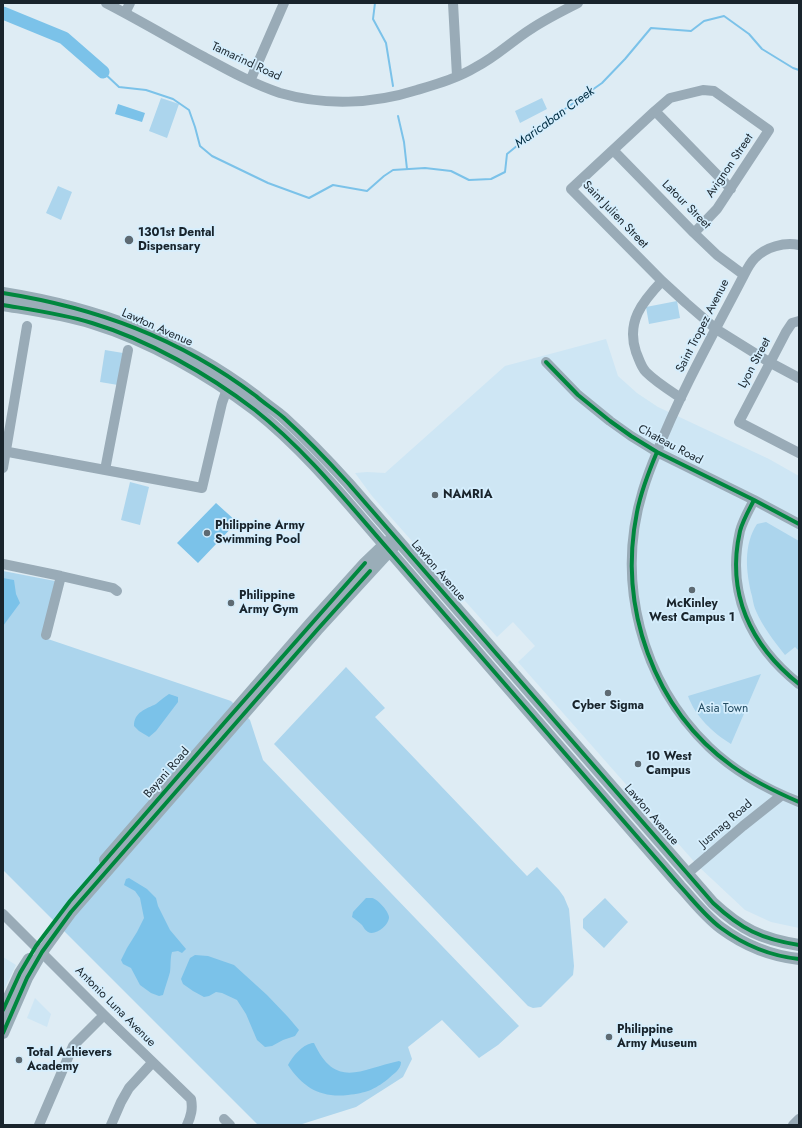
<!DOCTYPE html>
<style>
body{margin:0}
#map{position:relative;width:802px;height:1128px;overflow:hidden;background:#deecf4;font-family:Jost,sans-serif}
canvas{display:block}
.frame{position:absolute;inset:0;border:4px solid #19242c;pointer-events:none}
</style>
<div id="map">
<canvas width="802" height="1128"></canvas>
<div class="frame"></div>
</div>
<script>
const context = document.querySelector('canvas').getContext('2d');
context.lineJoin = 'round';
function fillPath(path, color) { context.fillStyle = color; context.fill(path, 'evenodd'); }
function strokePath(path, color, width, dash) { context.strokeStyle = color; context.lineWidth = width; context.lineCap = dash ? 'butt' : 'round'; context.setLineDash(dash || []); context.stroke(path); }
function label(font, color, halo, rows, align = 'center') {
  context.font = font + ' Jost,sans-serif'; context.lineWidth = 3.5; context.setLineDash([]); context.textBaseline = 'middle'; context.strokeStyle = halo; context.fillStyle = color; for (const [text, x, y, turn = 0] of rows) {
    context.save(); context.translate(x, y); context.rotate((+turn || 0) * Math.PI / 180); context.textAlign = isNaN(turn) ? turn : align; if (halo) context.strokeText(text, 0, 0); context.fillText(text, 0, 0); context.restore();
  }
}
fillPath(new Path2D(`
 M606,339L618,376L637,393L658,407L769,459L799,476V928L771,922L745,910L698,866L518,662L535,646L513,622L497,637L372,496L355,473L367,472L385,473L505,366Z
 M3,957L16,965L3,992Z
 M35,998L51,1014L47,1027L27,1018Z`), '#cee6f4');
fillPath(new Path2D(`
 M161,98L179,104L167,138L149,131Z
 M542,98L547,109L520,123L515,111Z
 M58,186L72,192L61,220L46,213Z
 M677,301L680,318L649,324L646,307Z
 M105,350L123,353L118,385L100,382Z
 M130,482L149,487L140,525L121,520Z
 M766,522L799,541V651L795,647L785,655C774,641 763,627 756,611C754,607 753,601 752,596C746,573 743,545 757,524Z
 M3,571L55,581L42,637L231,701L250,720L263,760L519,1026L498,1045L479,1058L442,1020L408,1047L412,1059L403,1077L356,1107L299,1125H258L3,870Z
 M346,667L385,708L375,717L527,876L537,867L559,890L564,897L569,909L574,966L573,975L541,1007L533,1008L528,1006L274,744Z
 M761,674L731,744C713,733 695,716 688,696Z
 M605,898L628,922L604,948L583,928V919Z`), '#acd5ed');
fillPath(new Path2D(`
 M118,104L145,113L142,122L115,114Z
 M216,503L237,522L198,563L177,543Z
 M3,578L14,580L16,594L20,603L3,626Z
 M169,694L178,697V702L156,731L149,737L139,731L134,726C134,712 146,709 156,704C160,701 164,697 169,694Z
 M129,878L147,889L156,898L158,906L170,930L186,949L182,953L178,951L172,952C170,959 171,965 170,972C168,980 165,987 163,995L159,996L151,993L140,985L131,968L123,964L121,960L127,948L137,932L144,918L140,898L135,891L124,885L126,879Z
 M366,898C366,898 371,898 372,898C378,899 390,913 389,918C388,926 375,936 368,932C365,930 364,928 362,925C359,922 356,920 352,917L353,912Z
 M195,955L208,956L234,965L267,995L288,1017L299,1030L295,1036L283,1040L272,1046L265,1047L257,1040L246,1014L237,1000L222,993L216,992L209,996L204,997L193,991L183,984L181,979L190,958Z
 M312,1043H314C336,1090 361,1069 399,1061L401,1062C401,1070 393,1074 388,1079C374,1090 366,1093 348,1095C321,1098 303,1088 288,1065C293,1056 302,1045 312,1043Z`), '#7bc2e9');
strokePath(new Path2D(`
 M375,3L373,19L386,43L393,86
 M103,72L119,87L146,90L173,99L189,110L195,127L200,146L212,156L268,183L309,198L333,185L367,191L384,176L393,170L425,168L451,171L469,180L491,179L505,172L507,154L545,123L602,83L625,59L651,28L691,31L704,21L724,16L749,34L762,49L793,68L799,70
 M398,116L404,142L407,169`), '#7bc2e9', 2);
strokePath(new Path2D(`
 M3,13L64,38L103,72`), '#7bc2e9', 13);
strokePath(new Path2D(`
 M106,3C139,20 171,39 204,57C228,70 253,84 280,93C325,106 373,104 417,90C437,84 458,78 476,67C496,57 512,41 531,29C546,19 562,11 578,3
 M453,3L457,76
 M125,13L130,3
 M250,81L284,3
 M655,111L731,189
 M613,150L694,233L717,255L744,275
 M694,233L717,209L769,130L714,91L703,90L670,98L655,111L571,189L662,281L686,303L716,329L769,362L799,378
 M799,245C784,242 766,247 755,258C750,263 747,269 744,275C714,333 681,391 657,452C652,464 647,477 643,490C615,581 641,681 709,747C734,771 766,789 799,802
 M662,281C642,302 626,322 636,352C639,359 641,367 646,372C656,382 669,390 681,398
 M799,321L792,323L786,332L739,422L799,453
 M546,362L578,395L610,421L631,436L657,452L754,500L799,524
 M3,451L202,488L222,403L227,389
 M3,468L27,326
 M105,470L128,350
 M754,500C749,510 743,520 740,531C726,593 750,645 799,684
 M3,564L61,576L113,588L117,591
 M46,635L61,576
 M688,873L743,826L782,795
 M3,914L104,1015L191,1099C193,1109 191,1116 187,1125
 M224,1119L230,1125
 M39,1125L73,1046L104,1015
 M111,1125L121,1102L129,1088L152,1063
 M793,1125L799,1119`), '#99abb7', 10);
strokePath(new Path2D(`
 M3,293C97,308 179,338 256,396C265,404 275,410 284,418C307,439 328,461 348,483L713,903C741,929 761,939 799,945
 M3,305C33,310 63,314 92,323C148,340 208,374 255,410C308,452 350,506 394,556C465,638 536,720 607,802C631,830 656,858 680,886C693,900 705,916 721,928C744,945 771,956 799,959
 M105,860L310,624L365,563L387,542
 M3,1010L20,973L29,959
 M3,1033L27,978L42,952L71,912L317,630L395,545`), '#9aadb8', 12);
strokePath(new Path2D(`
 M3,293C97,308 179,338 256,396C265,404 275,410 284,418C307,439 328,461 348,483L713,903C741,929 761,939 799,945
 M3,305C33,310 63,314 92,323C148,340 208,374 255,410C308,452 350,506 394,556C465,638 536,720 607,802C631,830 656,858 680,886C693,900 705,916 721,928C744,945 771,956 799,959
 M546,362L578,395L610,421L631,436L657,452L754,500L799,524
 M657,452C649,471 641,491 637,512C618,607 653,709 732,766C753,781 776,792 799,802
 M754,500C749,510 743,520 740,531C726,593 750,645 799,684
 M3,1010L20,973L36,946L70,901L225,722L365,563
 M3,1033L27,978L42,952L71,912L317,630L370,571`), '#00873e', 4);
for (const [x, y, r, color] of [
 [129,240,5,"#5e6a72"],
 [435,495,4,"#5e6a72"],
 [207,533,4,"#5e6a72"],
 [692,590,4,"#5e6a72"],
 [231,603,4,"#5e6a72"],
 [608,693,4,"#5e6a72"],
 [638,764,4,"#5e6a72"],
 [609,1037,4,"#5e6a72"],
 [19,1060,4,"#5e6a72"]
]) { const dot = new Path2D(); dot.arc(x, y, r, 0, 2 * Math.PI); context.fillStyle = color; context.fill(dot); strokePath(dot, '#d5eefd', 1.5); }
label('12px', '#19242c', '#d5eefd', [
 ["Tamarind Road",246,62,25],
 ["Avignon Street",730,166,-56],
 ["Latour Street",686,205,45],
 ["Saint Julien Street",615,215,46],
 ["Saint Tropez Avenue",703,326,-63],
 ["Lawton Avenue",157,328,24],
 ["Lyon Street",755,363,-62],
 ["Chateau Road",670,445,28],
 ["Lawton Avenue",438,571,49],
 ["Bayani Road",167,773,-49],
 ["Lawton Avenue",651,815,49],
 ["Jusmag Road",726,824,-41],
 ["Antonio Luna Avenue",115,1007,45]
]);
label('bold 12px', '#19242c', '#d5eefd', [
 ["1301st Dental",138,233],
 ["Dispensary",138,247],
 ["NAMRIA",443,495],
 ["Philippine Army",215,526],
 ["Swimming Pool",215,540],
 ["Philippine",239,596],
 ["Army Gym",239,610],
 ["McKinley",692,604,"center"],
 ["West Campus 1",692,618,"center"],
 ["Cyber Sigma",608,706,"center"],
 ["10 West",646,757],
 ["Campus",646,771],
 ["Philippine",617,1030],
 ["Army Museum",617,1044],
 ["Total Achievers",27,1053],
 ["Academy",27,1067]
], 'left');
label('12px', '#244c62', '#d5eefd', [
 ["Asia Town",723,709]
]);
label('italic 13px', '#012d42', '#d5eefd', [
 ["Maricaban Creek",555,118,-36]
]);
</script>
